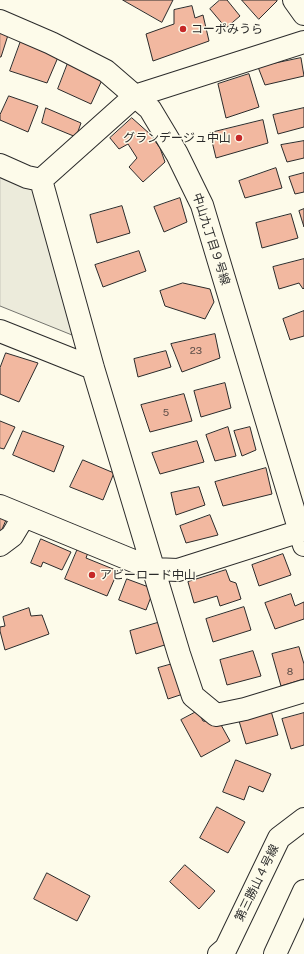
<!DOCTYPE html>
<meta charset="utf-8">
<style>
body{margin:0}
canvas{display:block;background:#fdfbea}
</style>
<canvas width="304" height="954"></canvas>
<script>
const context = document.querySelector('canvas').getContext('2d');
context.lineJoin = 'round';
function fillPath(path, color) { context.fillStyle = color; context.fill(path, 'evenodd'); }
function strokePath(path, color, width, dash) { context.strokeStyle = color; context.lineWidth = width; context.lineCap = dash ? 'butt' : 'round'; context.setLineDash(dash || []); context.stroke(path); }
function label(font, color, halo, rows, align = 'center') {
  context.font = font + ' "Public Sans","Noto Sans JP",sans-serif'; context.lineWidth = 3; context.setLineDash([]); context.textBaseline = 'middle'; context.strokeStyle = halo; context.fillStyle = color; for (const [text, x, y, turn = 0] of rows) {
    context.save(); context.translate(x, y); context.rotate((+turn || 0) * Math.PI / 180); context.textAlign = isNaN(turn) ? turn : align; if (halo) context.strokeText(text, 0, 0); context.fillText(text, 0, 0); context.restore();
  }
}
const green = new Path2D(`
 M0,174L32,186L75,327L72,335L0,306Z`);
fillPath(green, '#ecebdb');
strokePath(green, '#74746e', 1);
const building = new Path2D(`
 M123,0H173L162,22Z
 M220,0H227L240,16L226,28L210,9Z
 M242,0H277V1L259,19Z
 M192,6L195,18L203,15L209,41L153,61L146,34L174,24V10Z
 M0,28L9,32L1,57H0Z
 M22,38L59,55L47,83L10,71Z
 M301,58L304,76L265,85L258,67Z
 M68,63L102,80L91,104L58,89Z
 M249,74L259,107L226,118L218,84Z
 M9,96L38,106L28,132L0,120V115Z
 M46,108L81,123L76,137L42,123Z
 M304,108V127L278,134L273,115Z
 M132,118L150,134L160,148L165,162L143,182L129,167L137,158L128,144L119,149L110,138Z
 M263,120L268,143L216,158L210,133Z
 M304,141V158L287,162L281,145Z
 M276,168L282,188L245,198L239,181Z
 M304,173V192L295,194L289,177Z
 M180,198L187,222L164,232L154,207Z
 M122,206L130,233L97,243L90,215Z
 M304,209V227L299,211Z
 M291,214L298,238L262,248L256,223Z
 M139,251L146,271L103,287L95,265Z
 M304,259V288L303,289L299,283L279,289L273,267Z
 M183,283L210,289L214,302L205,319L165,306L160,291Z
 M304,311V336L290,340L283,319Z
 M215,334L220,358L182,372L171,344Z
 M166,351L171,367L138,377L134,359Z
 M6,353L38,363L19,402L0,394V368Z
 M225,383L231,408L201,417L194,391Z
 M184,394L192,421L150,432L141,405Z
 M0,421L15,427L4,449L0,448Z
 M228,427L236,456L215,461L206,435Z
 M250,427L256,450L242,456L234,431Z
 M23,431L64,446L54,472L13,455Z
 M197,441L204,462L160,474L152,453Z
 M83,460L114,473L103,500L70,487Z
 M266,468L272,494L223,506L215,482Z
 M199,487L205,505L176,515L171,493Z
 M210,515L218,535L186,543L180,526Z
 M0,517L6,520L0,534Z
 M41,539L71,552L62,570L43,562L41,567L31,563Z
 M79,546L89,550L86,558L118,571L107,596L65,579Z
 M283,554L291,575L259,586L252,565Z
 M226,570L230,581L236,583L241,599L220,606L217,596L194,603L188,582Z
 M127,579L154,589L146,610L119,600Z
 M291,594L295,606L304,602V619L275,629L265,603Z
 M244,607L251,630L213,642L206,619Z
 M29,608L31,616L42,615L49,634L5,650L0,631V627L5,626L3,617Z
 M164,621L171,643L136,654L130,631Z
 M299,647L304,664V679L281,686L272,654Z
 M253,651L261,676L227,685L220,660Z
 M176,663L186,693L168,699L158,668Z
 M198,711L203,721L220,723L230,741L201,757L181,720Z
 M271,711L278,735L246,744L239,721Z
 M304,713V745L291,749L282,719Z
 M236,760L271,774L263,792L249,786L244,800L223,792Z
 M217,807L245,822L228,853L200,838Z
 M185,865L215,891L199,909L170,882Z
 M47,873L90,896L77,921L34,899Z`);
fillPath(building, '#f2b8a0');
strokePath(building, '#2b2b2b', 1);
const minor = new Path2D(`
 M294,0L304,14
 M0,21L51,43L106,71L150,109L177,154L202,205L304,545
 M0,165L27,177L41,180L135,96L304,42
 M41,180L93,368L179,654L193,696L216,715L245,709L304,691
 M0,331L93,368
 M0,506L153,569L178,570L304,530
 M0,545L12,536L24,516
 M219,954L226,948L279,838L304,819
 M275,954L304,891`);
strokePath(minor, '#2b2b2b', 24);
strokePath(minor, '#fdfbea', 22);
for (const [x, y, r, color] of [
 [183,29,4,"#c62828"],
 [239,138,4,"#c62828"],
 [92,575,4,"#c62828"]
]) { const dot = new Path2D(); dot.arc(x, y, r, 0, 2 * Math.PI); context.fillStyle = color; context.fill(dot); strokePath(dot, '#fdfbea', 1.5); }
label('10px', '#5d4e48', null, [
 ["23",196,351],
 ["5",166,413],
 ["8",290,672]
]);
label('12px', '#2b2b2b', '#fdfbea', [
 ["コーポみうら",191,29],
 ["グランデージュ中山",231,138,"right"],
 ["アビーロード中山",100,575]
], 'left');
label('12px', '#2b2b2b', '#fdfbea', [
 ["中山九丁目９号線",211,239,72],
 ["第三勝山４号線",257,883,-64]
]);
</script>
